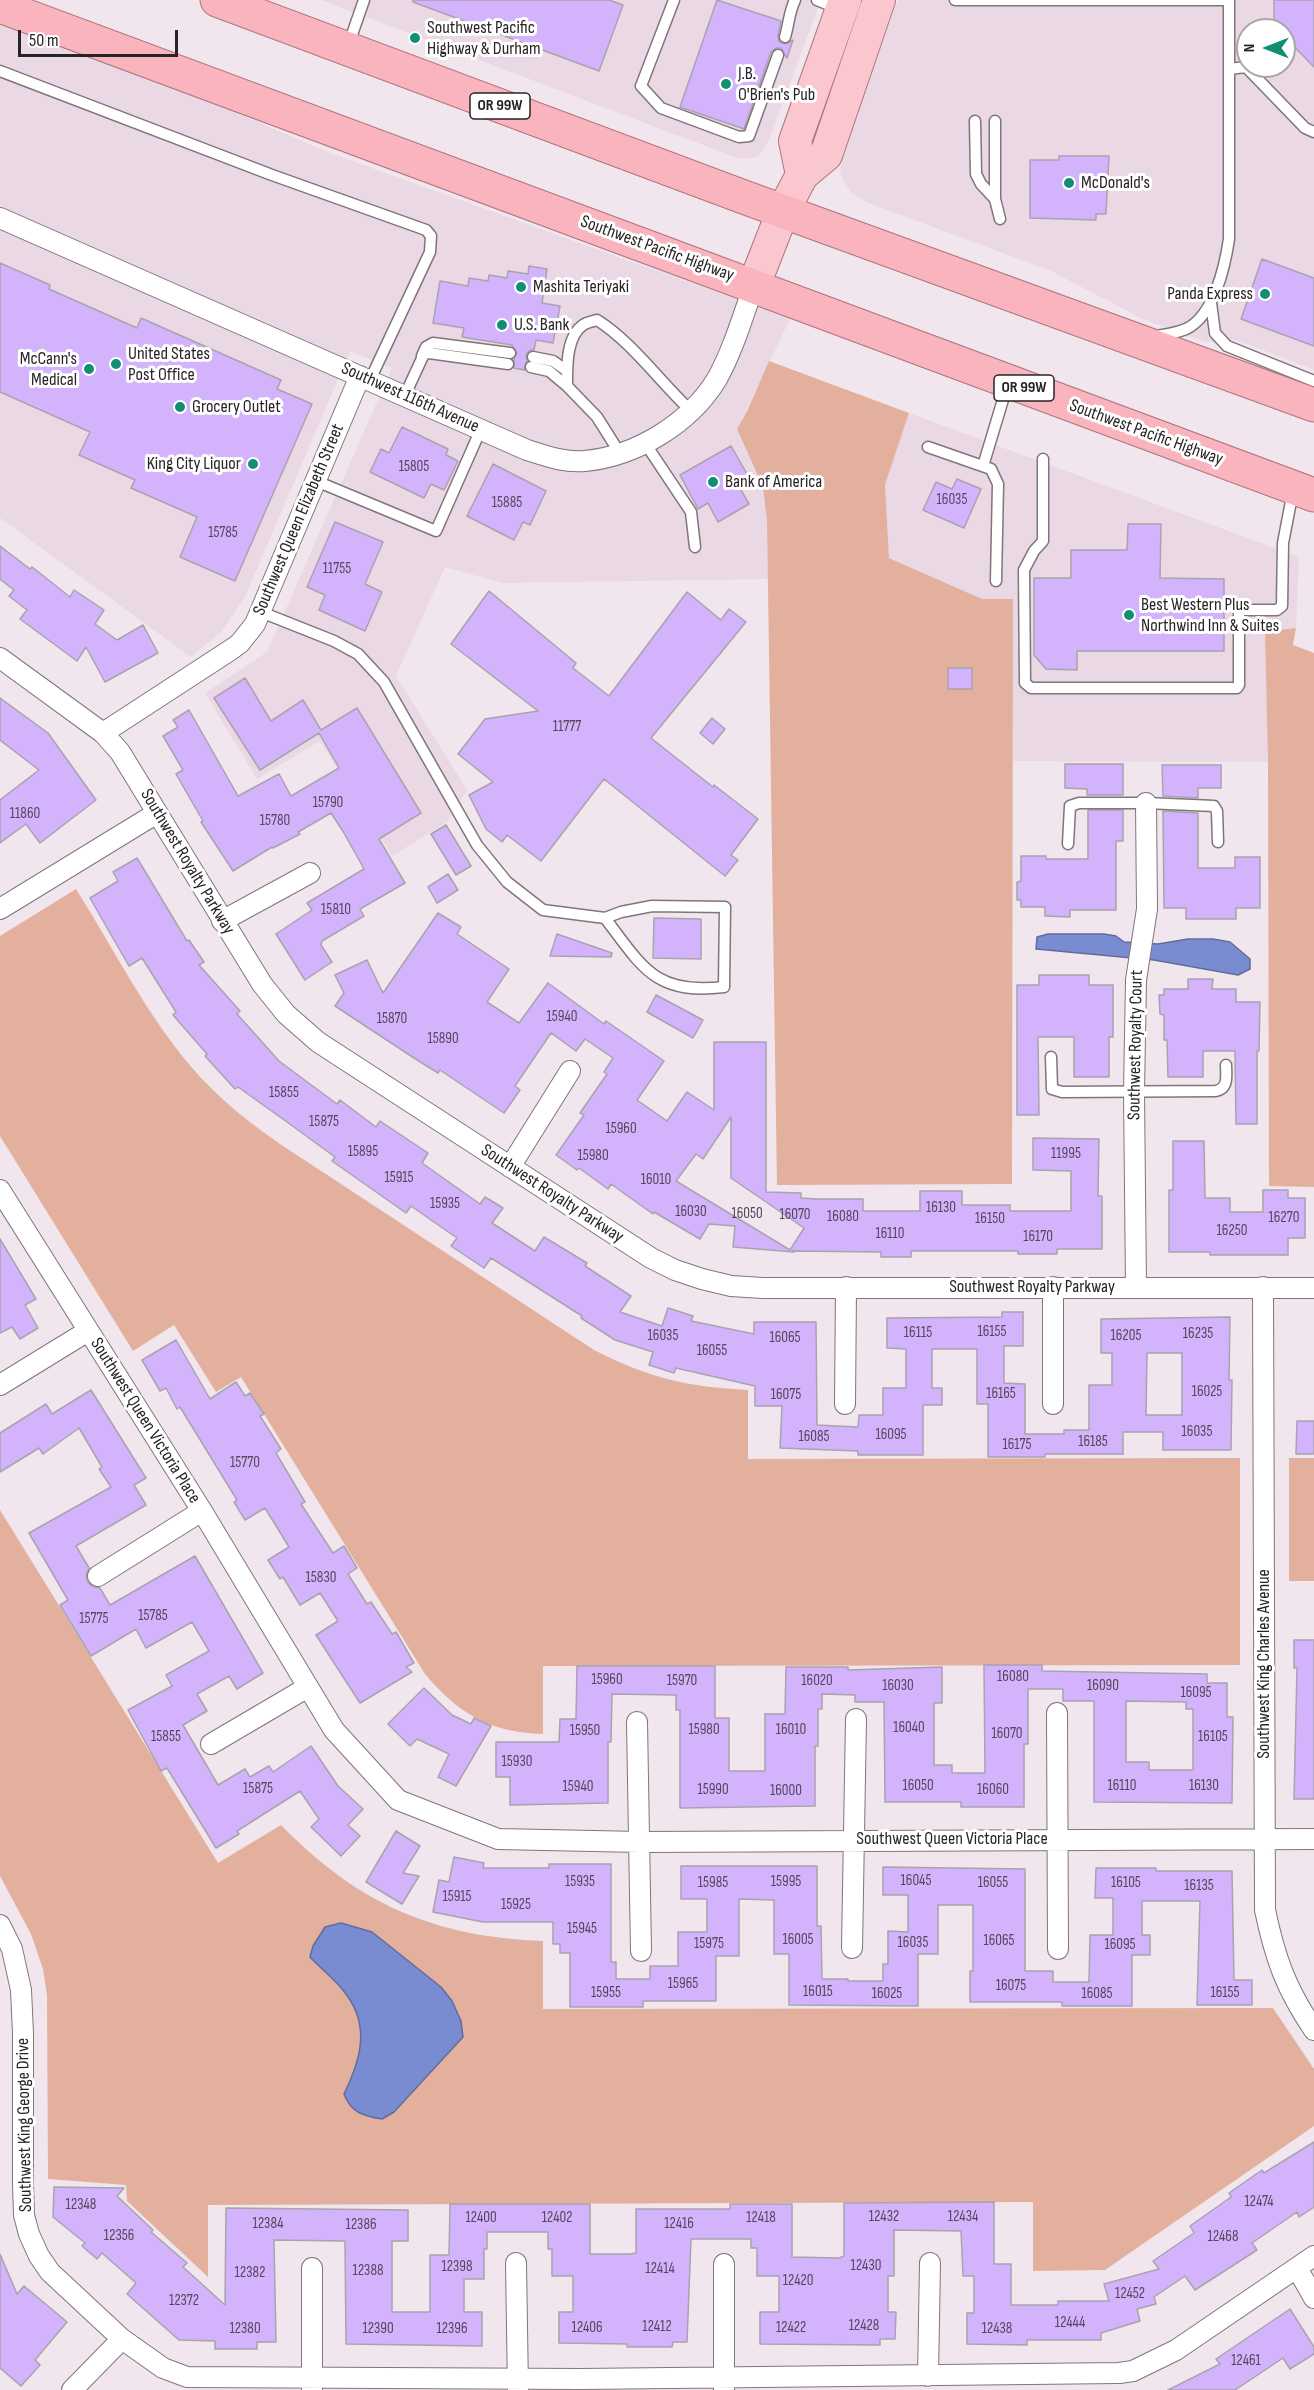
<!DOCTYPE html>
<style>
body{margin:0}
#map{position:relative;width:1314px;height:2390px;overflow:hidden;background:#f1e6ed;font-family:"Sofia Sans Condensed",sans-serif}
canvas{display:block}
.north{position:absolute;left:1236px;top:18px;width:60px;height:60px;box-sizing:border-box;background:#fff;border:2px solid #a9a7a8;border-radius:50%;rotate:270deg;font-size:16px;font-weight:700;line-height:24px;text-align:center;color:#282326}
.north::after{content:'';display:block;margin:auto;width:21px;height:27px;background:#128e74;clip-path:polygon(50% 0,100% 100%,50% 72%,0 100%)}
.scale{position:absolute;left:18px;top:30px;width:160px;height:27px;box-sizing:border-box;border:3px solid #282326;border-top:0;padding-left:8px;font-size:18px;line-height:21px;white-space:nowrap;color:#282326;-webkit-text-stroke:4px #fff;paint-order:stroke}
</style>
<div id="map">
<canvas width="1314" height="2390"></canvas>
<div class="north">N</div>
<div class="scale">50 m</div>
</div>
<script>
const context = document.querySelector('canvas').getContext('2d');
context.lineJoin = 'round';
function fillPath(path, color) { context.fillStyle = color; context.fill(path, 'evenodd'); }
function strokePath(path, color, width, dash) { context.strokeStyle = color; context.lineWidth = width; context.lineCap = dash ? 'butt' : 'round'; context.setLineDash(dash || []); context.stroke(path); }
function label(font, color, halo, rows, align = 'center') {
  context.font = font + ' "Sofia Sans Condensed",sans-serif'; context.lineWidth = 6; context.setLineDash([]); context.textBaseline = 'middle'; context.strokeStyle = halo; context.fillStyle = color; for (const [text, x, y, turn = 0] of rows) {
    context.save(); context.translate(x, y); context.rotate((+turn || 0) * Math.PI / 180); context.textAlign = isNaN(turn) ? turn : align; if (halo) context.strokeText(text, 0, 0); context.fillText(text, 0, 0); context.restore();
  }
}
fillPath(new Path2D(`
 M321,0H821L768,142L758,157L740,159Z
 M898,0H1314V370L1237,340L1205,342L1145,320L1051,271L866,202L853,194L843,181L840,171L843,149ZM1248,30H1284V66H1248Z
 M0,25L225,108L330,153L790,319L737,429L763,487L767,521L768,579L502,583L445,567L396,676L467,790L447,822L392,856L320,741L257,779L205,693L267,652L392,368L350,351L245,597L221,632L191,657L0,518Z
 M909,413L1299,557L1296,628L1265,632L1268,762L1013,761V600L982,599L889,558L885,485Z`), '#ead8e5');
fillPath(new Path2D(`
 M769,361L909,413L885,485L889,558L982,599H1013L1012,1184L777,1185L767,521L763,487L737,429L748,409Z
 M1296,628L1293,645L1314,653V1187L1269,1186L1268,762L1265,632Z
 M76,889C117,954 157,1036 212,1089C233,1110 256,1127 280,1144L594,1350C649,1378 688,1387 748,1390V1459L1240,1458V1665L543,1666V1734C489,1732 459,1714 425,1674L241,1377L216,1392L174,1325L133,1351L0,1136V936Z
 M1289,1458H1314V1581H1289Z
 M0,1510L218,1863L281,1825C357,1903 433,1937 543,1941V2009L1273,2008L1314,2069V2126L1105,2270L1033,2271V2202L208,2205V2277L127,2201L126,2185L48,2179L47,1996L43,1969L31,1934L0,1876Z`), '#e2b09c');
const water = new Path2D(`
 M1048,934H1104L1116,936L1124,942L1158,944L1188,939H1213L1230,942L1250,959V969L1238,975L1154,960L1036,949L1037,937Z
 M341,1923L372,1932L441,1987L452,2001L461,2021L463,2037L394,2112L382,2119C364,2116 351,2113 344,2094C360,2061 371,2027 346,1994C336,1980 321,1969 310,1957L313,1946L325,1927Z`);
fillPath(water, '#798cd2');
strokePath(water, '#616c9e', 1.5);
const building = new Path2D(`
 M413,0H609L623,5L599,71L413,2Z
 M717,0L781,21L778,36L779,42L786,44L793,40L787,58L781,48H776L771,52L744,129L680,107Z
 M1274,0H1314V67L1284,36V30H1278L1274,26Z
 M1059,156H1109L1106,214H1096V220L1030,218V160H1059Z
 M1262,259L1314,278V346L1241,319Z
 M0,263L50,285L49,289L137,328L141,318L281,380L277,389L312,404L235,581L180,557L197,517L131,488L135,480L79,455L90,432L0,392Z
 M529,266L547,269L542,303L560,306L553,343L536,340L534,350H530L526,355L527,361L524,370L514,368V359L517,353L512,345L462,337L464,328L433,323L440,281L468,286L469,278L488,281L489,275L507,278L508,271L528,274Z
 M402,427L448,449L446,455L458,461L444,490L431,484L424,498L370,472L381,449L389,453Z
 M731,446L750,479L738,485L749,504L718,522L708,503L698,509L680,475Z
 M493,464L546,491L530,525L523,522L514,540L467,516Z
 M957,479L981,489L964,528L923,510L936,482L952,489Z
 M335,522L383,542L365,584L382,592L365,631L319,610L325,595L307,587Z
 M1128,524H1161L1160,578L1224,579V651H1077V670L1046,669L1034,655V578H1071V550H1127Z
 M0,546L30,569L32,567L70,597L74,590L104,610L95,624L117,640L143,625L158,653L105,682L86,647L77,661L20,619L27,610L9,596L14,590L0,579Z
 M489,591L576,663L573,668L609,696L687,592L721,620L729,609L746,622L651,738L713,787L714,785L758,819L731,855L738,860L725,876L604,779L541,861L507,835L502,842L486,829L469,795L493,782L458,754L485,719L538,711L451,644Z
 M948,668H972V689H948Z
 M245,678L271,721L303,700L321,730L357,708L421,813L379,839L405,883L360,909L364,916L322,941L321,945L332,962L305,980L276,934L312,910L307,903L364,869L344,833L331,813L298,832L300,834L273,848L272,847L233,871L201,822L203,821L176,774L183,770L163,736L178,727L173,720L189,710L238,796L279,774L291,796L339,768L319,733L260,770L214,698Z
 M0,698L48,733L96,800L40,843L26,824L0,843V800L39,770L0,740Z
 M712,718L725,729L713,744L700,733Z
 M1065,764H1123V795H1087V789L1065,788Z
 M1162,765H1221V788H1198V798L1163,796Z
 M1088,810H1123V841H1116V910H1070V917L1045,916V907H1021V900H1017V882L1021,881V856H1046V859H1088Z
 M1163,811L1198,813V868H1235V857H1260V908H1236V919H1186V908H1164Z
 M446,825L471,866L456,875L431,834Z
 M137,858L187,941L189,940L204,962L199,965L240,1011L237,1014L279,1061L337,1104L340,1100L376,1127L380,1121L428,1153L422,1163L480,1204L485,1197L503,1208L492,1223L535,1251L544,1237L587,1263L585,1266L631,1296L620,1312L662,1326L668,1308L693,1316L691,1321L754,1334V1322H816L817,1425L858,1427L859,1415H883V1388H906V1349L887,1348V1318L1002,1317V1312H1023V1346H1004V1383L1025,1384V1434H1064V1430H1089V1385H1112V1353H1101V1319L1230,1317L1229,1380H1232L1231,1450H1163V1432H1123V1454H1045V1457H988V1404H977V1349H932V1388H942V1405H923V1455H858V1451L780,1448L782,1406H755V1386L676,1368L674,1373L649,1365L653,1352L615,1340L581,1318L582,1316L491,1258L484,1268L451,1246L457,1238L411,1206L406,1213L332,1161L335,1157L287,1122L238,1087L235,1089L205,1056L207,1054L173,1015L176,1012L142,958L129,966L90,898L118,881L113,872ZM1147,1353H1182V1415H1146Z
 M448,874L458,890L437,903L428,887Z
 M438,913L461,927L457,934L509,969L487,1002L519,1023L548,983L604,1024L606,1021L664,1061L637,1100L667,1121L687,1092L714,1110V1042H766V1192L801,1193V1198L816,1199H863V1211H920V1191H962V1205H1010V1211H1071V1171L1033,1170V1138L1099,1139L1098,1196H1102V1249H1057V1254H1018V1251H911V1257H881V1252L792,1251L794,1252L733,1247L735,1226L709,1224L700,1239L654,1212L653,1214L611,1184L608,1189L579,1168L577,1170L556,1155L584,1115L580,1113L607,1074L604,1072L613,1058L585,1039L576,1051L551,1033L515,1086L520,1090L504,1113L440,1070L438,1073L414,1058L335,1006L344,993L335,975L367,960L383,993ZM731,1117V1178L804,1228L790,1250L676,1181L696,1154L703,1159Z
 M654,918L701,919V959L653,958Z
 M557,934L612,953L611,957L550,956Z
 M1039,975H1089V985H1113V1037H1109V1077H1074V1037H1038L1039,1115H1017V985H1039Z
 M1188,979H1213L1212,989H1236V1002H1260L1259,1051H1257V1124H1236L1235,1051H1203V1077H1168L1167,1040H1164V1015L1160,1014L1159,995H1164V989H1188Z
 M656,995L703,1020L693,1038L647,1012Z
 M1173,1141H1204L1205,1198H1230V1212H1263V1190H1288V1198H1305V1238H1288V1255H1210V1252H1169V1190H1173Z
 M0,1239L36,1299L25,1305L38,1328L20,1339L12,1327L0,1333Z
 M176,1340L210,1399L236,1382L245,1396L250,1393L264,1414L260,1416L281,1449L276,1453L305,1502L301,1504L333,1553L344,1546L357,1568L348,1574L367,1604L371,1602L392,1634L396,1632L414,1663L406,1667L412,1672L360,1703L316,1635L338,1621L320,1593L300,1605L283,1577L280,1579L268,1560L289,1547L265,1508L245,1520L234,1502L237,1500L180,1407L177,1409L166,1388L160,1391L142,1360Z
 M91,1390L146,1478L134,1485L146,1505L76,1546L89,1568L86,1576L88,1582L93,1587L100,1588L110,1605L195,1556L263,1673L237,1689L229,1676L197,1694L207,1711L183,1725L218,1785L245,1769L250,1777L269,1766L273,1772L311,1746L338,1786L363,1809L348,1825L360,1836L341,1856L311,1827L319,1819L300,1791L237,1831L239,1834L216,1848L167,1768L161,1771L128,1710L172,1686L166,1675L209,1651L192,1622L146,1648L136,1629L91,1656L60,1605L68,1600L29,1533L111,1487L99,1469L102,1467L79,1428L43,1454L39,1448L0,1472V1433L46,1404L52,1414Z
 M1297,1421H1314V1454H1296Z
 M1294,1640H1314V1799H1294L1297,1668H1294Z
 M984,1665H1042V1671L1207,1674V1683H1227V1717H1233L1232,1803L1094,1802V1701H1063V1689H1028V1744H1024V1807H961V1802H885L884,1702H855V1695L822,1694V1709H818V1746H815V1806L680,1808V1710H676V1695L612,1694L611,1742H608V1803L510,1805V1777H496V1742H559L560,1719H576L577,1666H715V1718H729V1771H765V1714H785L786,1667H848V1670L942,1667V1703H934V1765H952V1773H985ZM1126,1701L1186,1702V1709H1193V1770H1149V1762H1126Z
 M424,1688L452,1715L471,1724L474,1718L491,1726L456,1786L438,1777L449,1754L417,1739L410,1746L388,1724Z
 M396,1831L420,1846L403,1873L419,1876L402,1904L366,1882Z
 M454,1857L484,1863L483,1868H549V1864H611V1962H616V1979H650V1966H678V1932H707V1899H681V1866H817V1926H821L822,1979H848V1981H883V1964H888V1931L908,1932V1895H883V1867L1025,1869V1971H1053V1982H1089L1090,1935H1113V1898H1095L1096,1868H1156V1871H1232L1234,1980H1252V2005H1197L1200,1901H1142V1935H1150V1955H1132V2006H1062V2002H970V1971H973V1905H938V1954H918V2006L789,2005V1954H774V1900L739,1899V1956H716V2001H643V2007H570V1953H560V1944H553V1922H483L433,1912L439,1880L449,1882Z
 M1314,2142V2207L1299,2217L1297,2212L1252,2243L1257,2250L1195,2290L1185,2276L1154,2297L1156,2304L1137,2309L1140,2321L1101,2333V2340H1027V2345L967,2344V2313H974V2276H963L961,2231L894,2230V2276H888V2312H896L895,2339H880V2345L760,2344V2312H779V2276H757V2248H751V2239H691L687,2342H673L672,2347H627V2344L559,2343V2312H573V2276H552V2249H548V2232H487V2249H484V2279H464V2312H482V2346L346,2344L345,2241L274,2240L276,2342H257V2349H215V2341L179,2340L127,2294L136,2283L102,2253L97,2259L82,2246L85,2243L53,2217L54,2187L124,2188L117,2196L153,2230L151,2232L187,2263L183,2267L225,2305L226,2208L408,2210V2241H392V2312H430V2255H449L450,2204H590V2254H630L636,2253V2209H730V2204H792V2257L839,2258L844,2256V2203L994,2202V2264H1011V2305H1058V2301H1109L1104,2284L1159,2269L1153,2261L1194,2233L1190,2226L1231,2197L1229,2193L1262,2170L1264,2173Z
 M0,2254L17,2294L24,2286L67,2322L35,2360L40,2365L21,2386L0,2368Z
 M1290,2309L1314,2347V2354L1290,2369L1283,2358L1235,2390H1168L1220,2364L1216,2359Z`);
fillPath(building, '#d3b3fc');
strokePath(building, '#a8a3ae', 1.5);
const service = new Path2D(`
 M674,0L641,86L661,108L739,137L749,136L778,55
 M817,0L839,9
 M955,0H1229
 M785,37C789,24 789,12 795,0
 M348,46L364,0
 M1229,69L1246,67L1305,128L1314,132
 M0,71L272,175L426,230L431,236L430,252L370,380
 M975,121L976,174L981,184L995,199L1000,219
 M995,199V121
 M1211,303L1215,333L1227,346L1314,381
 M1154,336C1165,335 1176,333 1186,329C1214,316 1225,266 1229,239V0
 M422,356L426,347L433,343L510,353
 M533,357L553,361L567,371
 M531,367L549,371L567,386
 M405,395L424,354L429,353L508,364
 M645,443L691,512L695,547
 M928,447L991,469L998,484L996,581
 M619,452L597,417L567,386C567,367 566,337 583,325C587,322 594,321 597,320C631,341 661,383 691,411
 M1043,459V541L1034,551L1024,570L1025,683L1031,688H1237L1239,685V610H1277L1282,606L1283,543L1293,491
 M983,466L1008,383
 M316,481L436,531L481,429
 M261,612L334,641L358,654L384,682L477,845L507,882L543,910L605,918L621,912L652,906L725,907L724,987C655,995 643,968 605,918
 M1068,844L1070,806L1079,803H1146L1214,806L1217,811L1218,842
 M1051,1057L1052,1089L1062,1092L1216,1091C1229,1088 1226,1076 1226,1065`);
const minor = new Path2D(`
 M0,218L527,450C546,456 565,463 585,461C637,456 690,423 717,379C733,350 743,316 754,285
 M0,658L103,733L120,752L262,984L286,1014L318,1042L651,1258L675,1270L702,1279L731,1286L763,1288H1314
 M103,733L232,649L240,643L255,624L360,376
 M0,909L157,813
 M222,921L310,873
 M510,1167L570,1071
 M0,1190L202,1511L334,1730L398,1800L498,1839L640,1842L1314,1839
 M1053,1287V1404
 M1136,1287L1134,1092L1136,980L1147,909L1146,803
 M1263,1287L1265,1910C1275,1958 1286,1989 1314,2030
 M0,1385L88,1331
 M845,1404L846,1287
 M98,1576L202,1511
 M1057,1713L1058,1949
 M637,1722L641,1951
 M211,1744L308,1687
 M0,1925L12,1949L21,1990L23,2033V2184L24,2215L29,2234L39,2256L50,2272L122,2339L163,2368L187,2377L581,2379L1119,2373L1133,2371L1176,2350L1314,2256
 M852,1948L856,1719
 M516,2263L518,2390
 M312,2268V2389
 M1297,2268L1314,2298
 M928,2376L930,2263
 M72,2390L122,2339
 M724,2390V2264`);
const primary = new Path2D(`
 M802,175L795,141L845,0
 M754,285L783,211L802,175L826,155L879,0`);
const trunk = new Path2D(`
 M217,0L741,196L1314,405
 M0,6L1314,495`);
strokePath(service, '#7f757b', 13);
strokePath(minor, '#7f757b', 22);
strokePath(primary, '#af757e', 34);
strokePath(trunk, '#af757e', 35);
strokePath(service, '#fff', 10);
strokePath(minor, '#fff', 20);
strokePath(primary, '#fbc7ce', 32);
strokePath(trunk, '#fab4be', 33);
for (const [x, y, r, color] of [
 [415,38,6,"#128e74"],
 [726,84,6,"#128e74"],
 [1069,183,6,"#128e74"],
 [521,287,6,"#128e74"],
 [1265,294,6,"#128e74"],
 [502,325,6,"#128e74"],
 [116,364,6,"#128e74"],
 [89,369,6,"#128e74"],
 [180,407,6,"#128e74"],
 [253,464,6,"#128e74"],
 [713,482,6,"#128e74"],
 [1129,615,6,"#128e74"]
]) { const dot = new Path2D(); dot.arc(x, y, r, 0, 2 * Math.PI); context.fillStyle = color; context.fill(dot); strokePath(dot, '#fff', 2); }
label('15px', '#53475c', null, [
 ["15805",414,467],
 ["16035",952,500],
 ["15885",507,503],
 ["15785",223,533],
 ["11755",337,569],
 ["11777",567,727],
 ["15790",328,803],
 ["11860",25,814],
 ["15780",275,821],
 ["15810",336,910],
 ["15940",562,1017],
 ["15870",392,1019],
 ["15890",443,1039],
 ["15855",284,1093],
 ["15875",324,1122],
 ["15960",621,1129],
 ["15895",363,1152],
 ["11995",1066,1154],
 ["15980",593,1156],
 ["15915",399,1178],
 ["16010",656,1180],
 ["15935",445,1204],
 ["16130",941,1208],
 ["16030",691,1212],
 ["16050",747,1214],
 ["16070",795,1215],
 ["16080",843,1217],
 ["16270",1284,1218],
 ["16150",990,1219],
 ["16250",1232,1231],
 ["16110",890,1234],
 ["16170",1038,1237],
 ["16155",992,1332],
 ["16115",918,1333],
 ["16235",1198,1334],
 ["16035",663,1336],
 ["16205",1126,1336],
 ["16065",785,1338],
 ["16055",712,1351],
 ["16025",1207,1392],
 ["16165",1001,1394],
 ["16075",786,1395],
 ["16035",1197,1432],
 ["16095",891,1435],
 ["16085",814,1437],
 ["16185",1093,1442],
 ["16175",1017,1445],
 ["15770",245,1463],
 ["15830",321,1578],
 ["15785",153,1616],
 ["15775",94,1619],
 ["16080",1013,1677],
 ["15960",607,1680],
 ["15970",682,1681],
 ["16020",817,1681],
 ["16030",898,1686],
 ["16090",1103,1686],
 ["16095",1196,1693],
 ["16040",909,1728],
 ["15980",704,1730],
 ["16010",791,1730],
 ["15950",585,1731],
 ["16070",1007,1734],
 ["15855",166,1737],
 ["16105",1213,1737],
 ["15930",517,1762],
 ["16050",918,1786],
 ["16110",1122,1786],
 ["16130",1204,1786],
 ["15940",578,1787],
 ["15875",258,1789],
 ["15990",713,1790],
 ["16060",993,1790],
 ["16000",786,1791],
 ["16045",916,1881],
 ["15935",580,1882],
 ["15995",786,1882],
 ["15985",713,1883],
 ["16055",993,1883],
 ["16105",1126,1883],
 ["16135",1199,1886],
 ["15915",457,1897],
 ["15925",516,1905],
 ["15945",582,1929],
 ["16005",798,1940],
 ["16065",999,1941],
 ["16035",913,1943],
 ["15975",709,1944],
 ["16095",1120,1945],
 ["15965",683,1984],
 ["16075",1011,1986],
 ["16015",818,1992],
 ["15955",606,1993],
 ["16155",1225,1993],
 ["16025",887,1994],
 ["16085",1097,1994],
 ["12474",1259,2202],
 ["12348",81,2205],
 ["12432",884,2217],
 ["12434",963,2217],
 ["12400",481,2218],
 ["12402",557,2218],
 ["12418",761,2218],
 ["12384",268,2224],
 ["12416",679,2224],
 ["12386",361,2225],
 ["12356",119,2236],
 ["12468",1223,2237],
 ["12430",866,2266],
 ["12398",457,2267],
 ["12414",660,2269],
 ["12388",368,2271],
 ["12382",250,2273],
 ["12420",798,2281],
 ["12452",1130,2294],
 ["12372",184,2301],
 ["12444",1070,2323],
 ["12428",864,2326],
 ["12412",657,2327],
 ["12406",587,2328],
 ["12422",791,2328],
 ["12380",245,2329],
 ["12390",378,2329],
 ["12396",452,2329],
 ["12438",997,2329],
 ["12461",1246,2361]
]);
for (const [x, y, w] of [
 [500,106,60],
 [1024,388,60]
]) { const box = new Path2D(); box.roundRect(x - w / 2, y - 13, w, 26, 4.5); context.fillStyle = '#fff'; context.fill(box); strokePath(box, '#282326', 1.5); }
label('bold 16px', '#282326', null, [
 ["OR 99W",500,106],
 ["OR 99W",1024,388]
]);
label('18px', '#282326', '#fff', [
 ["Southwest Pacific",427,28],
 ["Highway & Durham",427,49],
 ["J.B.",738,74],
 ["O'Brien's Pub",738,95],
 ["McDonald's",1081,183],
 ["Mashita Teriyaki",533,287],
 ["Panda Express",1253,294,"right"],
 ["U.S. Bank",514,325],
 ["United States",128,354],
 ["Post Office",128,375],
 ["McCann's",77,359,"right"],
 ["Medical",77,380,"right"],
 ["Grocery Outlet",192,407],
 ["King City Liquor",241,464,"right"],
 ["Bank of America",725,482],
 ["Best Western Plus",1141,605],
 ["Northwind Inn & Suites",1141,626]
], 'left');
label('18px', '#282326', '#fff', [
 ["Southwest Pacific Highway",657,249,20],
 ["Southwest 116th Avenue",410,398,24],
 ["Southwest Pacific Highway",1146,433,20],
 ["Southwest Queen Elizabeth Street",299,520,-67],
 ["Southwest Royalty Parkway",187,862,59],
 ["Southwest Royalty Court",1136,1045,-89],
 ["Southwest Royalty Parkway",552,1194,33],
 ["Southwest Royalty Parkway",1032,1287],
 ["Southwest Queen Victoria Place",145,1421,58],
 ["Southwest King Charles Avenue",1264,1664,-90],
 ["Southwest Queen Victoria Place",952,1839],
 ["Southwest King George Drive",25,2125,-91]
]);
</script>
